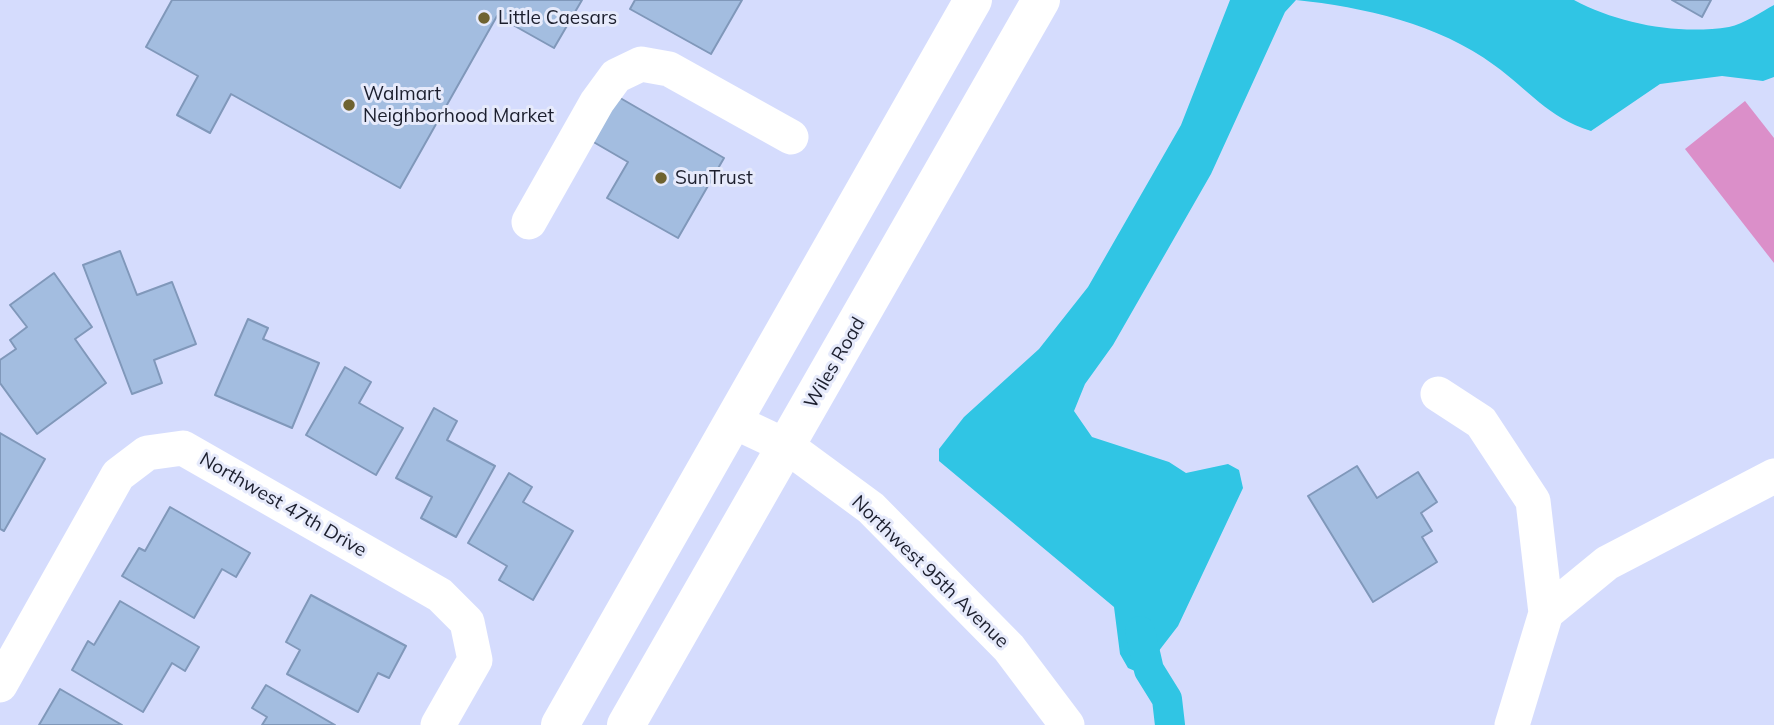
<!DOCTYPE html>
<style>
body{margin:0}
canvas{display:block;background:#d5dcfd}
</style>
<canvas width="1774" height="725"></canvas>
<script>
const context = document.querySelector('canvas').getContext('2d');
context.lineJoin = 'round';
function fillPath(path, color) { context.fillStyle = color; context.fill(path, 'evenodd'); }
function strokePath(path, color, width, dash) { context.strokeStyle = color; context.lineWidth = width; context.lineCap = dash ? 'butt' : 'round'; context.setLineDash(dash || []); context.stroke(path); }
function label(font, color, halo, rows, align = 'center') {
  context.font = font + ' Mulish,sans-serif'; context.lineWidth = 6; context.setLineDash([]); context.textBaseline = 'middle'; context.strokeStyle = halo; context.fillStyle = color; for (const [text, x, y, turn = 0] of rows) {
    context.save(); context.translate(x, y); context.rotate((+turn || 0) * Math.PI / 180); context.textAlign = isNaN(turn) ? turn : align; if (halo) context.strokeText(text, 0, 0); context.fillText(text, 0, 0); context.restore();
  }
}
fillPath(new Path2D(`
 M1745,101L1774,138V263L1685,149Z`), '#db8fc9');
fillPath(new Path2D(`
 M1230,0H1574C1619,24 1678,35 1729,27C1744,24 1761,12 1774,5V77L1763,81L1722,76L1660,84L1591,131C1547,117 1530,91 1494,65C1439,24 1363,7 1296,0L1285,12L1211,174L1113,345L1085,384L1074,411L1092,437L1169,462L1186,473L1228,464L1239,470L1243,488L1178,626L1158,652L1149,670L1142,674L1128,668L1120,654L1114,607L939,461V449L964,417L1039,349L1088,287L1181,125Z`), '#30c5e4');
strokePath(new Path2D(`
 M1140,631L1149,670L1167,699L1170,725`), '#30c5e4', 30);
const building = new Path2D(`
 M172,0H582L554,48L497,16L400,188L231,94L210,133L177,115L198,76L146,47Z
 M635,0H742L711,54L630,9Z
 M1672,0H1711L1702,17Z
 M615,95L724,158L678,238L607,198L628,162L590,140Z
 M120,251L137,295L172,282L196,344L154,360L162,383L132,394L83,265Z
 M54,273L92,327L75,339L106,383L37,434L0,383V360L16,349L10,340L27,327L10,305Z
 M248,319L268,328L263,339L319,363L292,428L215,395Z
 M345,367L371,382L359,403L403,428L376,475L306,435Z
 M434,408L457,421L447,440L495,466L456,537L421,518L432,497L396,478Z
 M0,433L45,459L4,531L0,529Z
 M1357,466L1377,498L1418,472L1437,502L1421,513L1432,531L1422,537L1437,562L1373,602L1308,496Z
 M509,473L532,487L523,502L573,531L533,600L499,580L507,566L468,543Z
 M170,507L250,553L236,577L222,569L194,618L122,576L139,548L145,551Z
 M311,595L406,646L389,678L378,673L358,712L287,674L300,650L286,642Z
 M120,601L199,647L185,671L172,663L143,712L72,670L88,641L94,645Z
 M266,685L335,725H262L267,717L252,708Z
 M60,689L122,725H39Z`);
fillPath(building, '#a3bde0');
strokePath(building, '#8098ba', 2);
strokePath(new Path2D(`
 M529,222L597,102L616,76L641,64L669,69L791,137
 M1438,394L1481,422L1533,501L1546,613
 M735,422L788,447L871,508L1009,648L1067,725
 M0,685L118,475L147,453L183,448L440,595L467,622L475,660L438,725
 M1512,725L1546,613L1607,563L1774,476`), '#fff', 35);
strokePath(new Path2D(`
 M560,725L973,0
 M626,725L1041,0`), '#fff', 38);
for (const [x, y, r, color] of [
 [484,18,7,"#6f6330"],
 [349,105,7,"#6f6330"],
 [661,178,7,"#6f6330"]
]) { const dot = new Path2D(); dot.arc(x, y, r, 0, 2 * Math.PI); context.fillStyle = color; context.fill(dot); strokePath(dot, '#e6eafb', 2.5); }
label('19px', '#1c1f2e', '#e6eafb', [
 ["Little Caesars",498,18],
 ["Walmart",363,94],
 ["Neighborhood Market",363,116],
 ["SunTrust",675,178]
], 'left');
label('19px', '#1c1f2e', '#e6eafb', [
 ["Wiles Road",835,363,-60],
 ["Northwest 47th Drive",283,505,30],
 ["Northwest 95th Avenue",930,572,44]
]);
</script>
